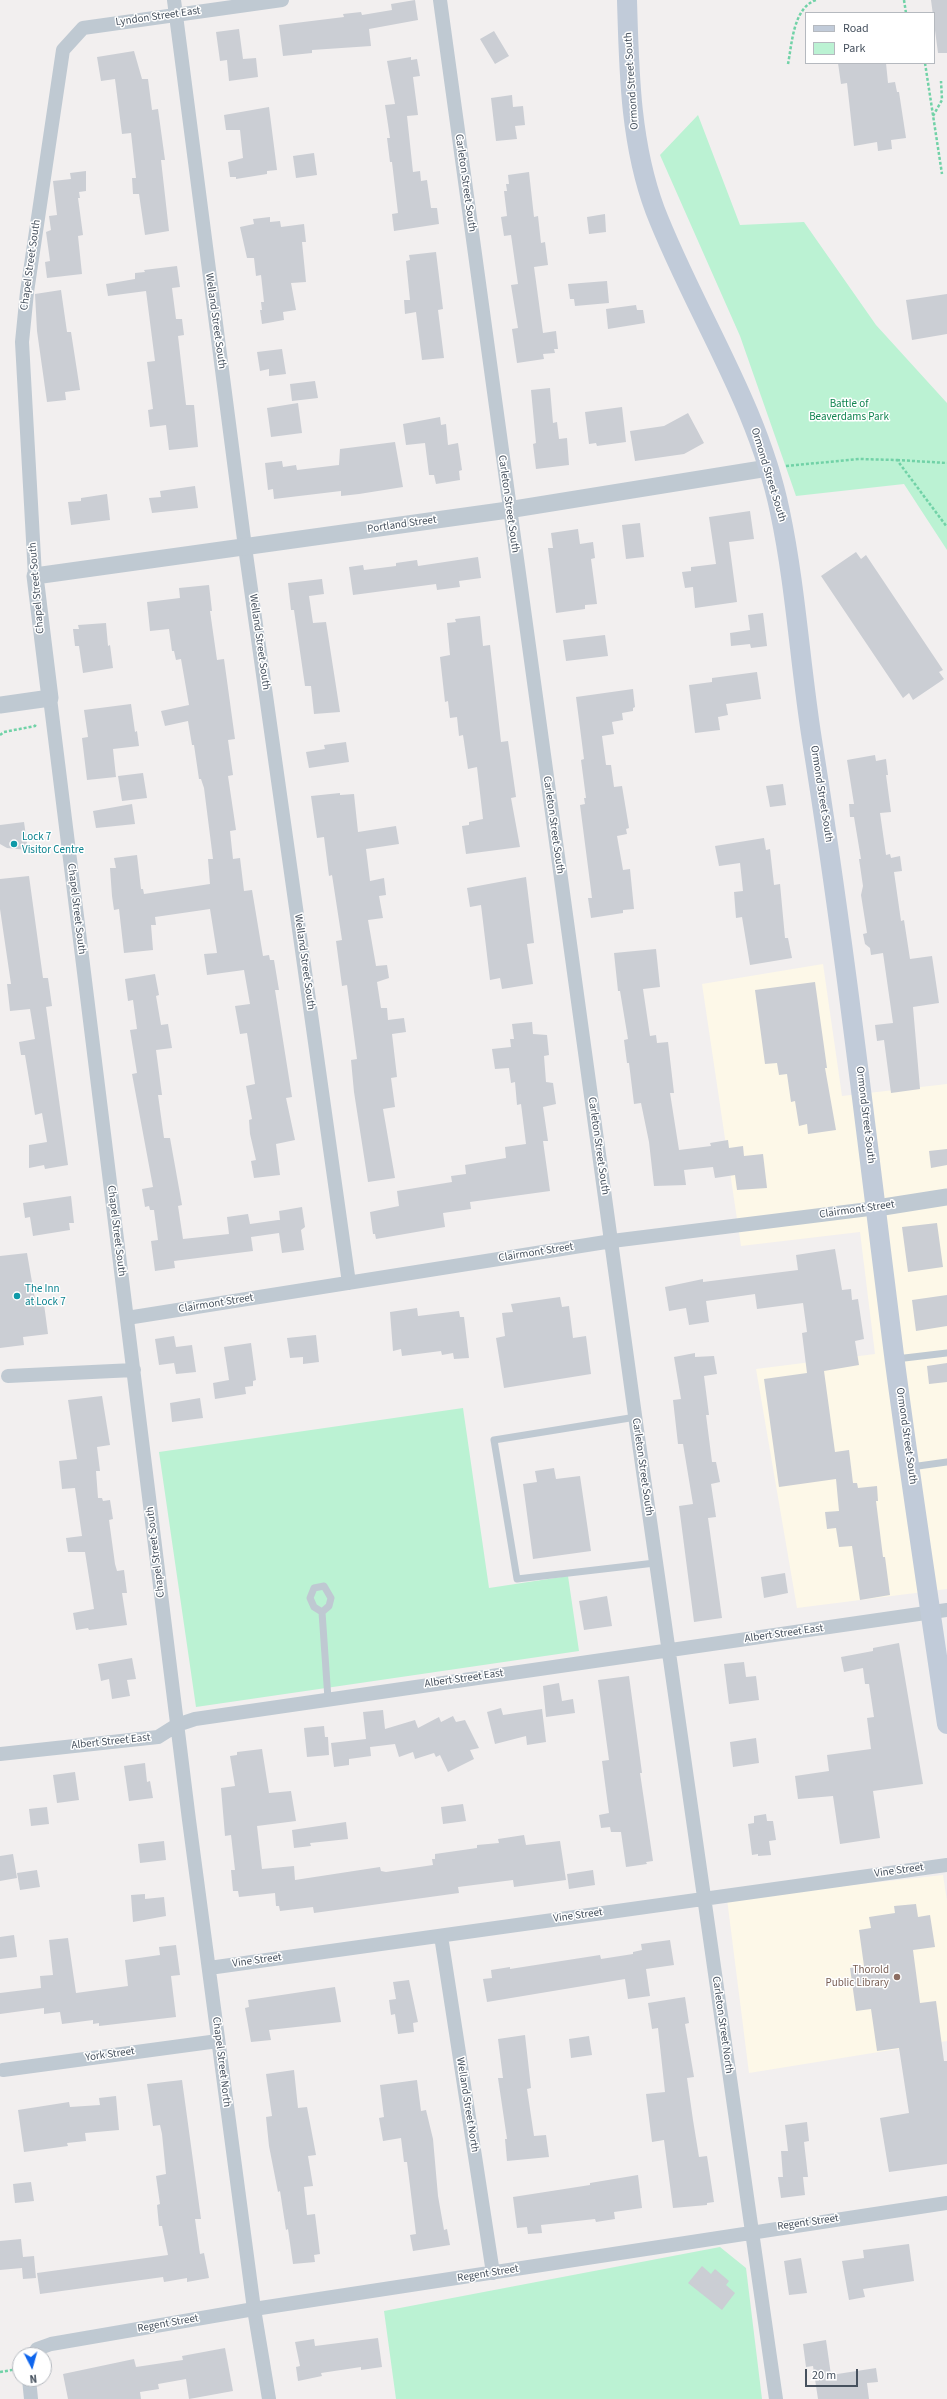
<!DOCTYPE html>
<style>
body{margin:0}
#map{position:relative;width:947px;height:2399px;overflow:hidden;background:#f2efef;font-family:"Source Sans 3",sans-serif}
canvas{display:block}
.legend{position:absolute;left:805px;top:12px;width:130px;height:52px;box-sizing:border-box;background:#fff;border:1px solid #b5b9bf;margin:0;padding:5px 7px;list-style:none;font-size:12px;color:#46515e}
.legend li{display:flex;align-items:center;gap:8px;height:20px}
.legend b{width:20px;border:1px solid #b5b9bf}
.north{position:absolute;left:12px;top:2347px;width:40px;height:40px;box-sizing:border-box;background:#fff;border:1px solid #b5b9bf;border-radius:50%;rotate:174deg;font-size:11px;font-weight:700;line-height:16px;text-align:center;color:#46515e}
.north::after{content:'';display:block;margin:auto;width:14px;height:18px;background:#0e65ed;clip-path:polygon(50% 0,100% 100%,50% 72%,0 100%)}
.scale{position:absolute;left:805px;top:2369px;width:53px;height:18px;box-sizing:border-box;border:2px solid #46515e;border-top:0;padding-left:5px;font-size:12px;line-height:14px;white-space:nowrap;color:#46515e;-webkit-text-stroke:3px #fff;paint-order:stroke}
</style>
<div id="map">
<canvas width="947" height="2399"></canvas>
<ul class="legend">
<li><b style="height:5px;background:#c1cbd9"></b>Road</li>
<li><b style="height:11px;background:#bbf2d3"></b>Park</li>
</ul>
<div class="north">N</div>
<div class="scale">20 m</div>
</div>
<script>
const context = document.querySelector('canvas').getContext('2d');
context.lineJoin = 'round';
function fillPath(path, color) { context.fillStyle = color; context.fill(path, 'evenodd'); }
function strokePath(path, color, width, dash) { context.strokeStyle = color; context.lineWidth = width; context.lineCap = dash ? 'butt' : 'round'; context.setLineDash(dash || []); context.stroke(path); }
function label(font, color, halo, rows, align = 'center') {
  context.font = font + ' "Source Sans 3",sans-serif'; context.lineWidth = 3; context.setLineDash([]); context.textBaseline = 'middle'; context.strokeStyle = halo; context.fillStyle = color; for (const [text, x, y, turn = 0] of rows) {
    context.save(); context.translate(x, y); context.rotate((+turn || 0) * Math.PI / 180); context.textAlign = isNaN(turn) ? turn : align; if (halo) context.strokeText(text, 0, 0); context.fillText(text, 0, 0); context.restore();
  }
}
fillPath(new Path2D(`
 M823,964L842,1096L947,1084V1589L797,1608L756,1369L875,1354L860,1232L741,1246L702,984Z
 M943,1875L947,1901V2041L749,2073L727,1899Z`), '#fdf8e8');
fillPath(new Path2D(`
 M698,115L740,225L804,222L876,325L947,403V550L904,484L796,496L740,336L660,155Z
 M463,1408L489,1588L568,1576L579,1651L196,1707L159,1452Z
 M720,2247L746,2268L762,2399H396L384,2311Z`), '#bbf2d3');
fillPath(new Path2D(`
 M415,0L418,20L369,29L371,46L312,50V53L283,56L279,25L344,17L343,14L361,12L362,15L392,10L391,4Z
 M931,0H947V53H938Z
 M239,29L243,59L256,58L258,77L229,81L227,60L220,61L216,32Z
 M494,31L509,56L495,64L480,39Z
 M134,51L142,79H148L152,110L158,109L165,160H161L169,231L145,235L139,194H133L132,178H136L131,133L122,134L115,79L101,81L97,57Z
 M411,57V60L417,59L420,76L413,77L418,115L407,116L413,172L420,171L421,181L427,180L431,208H437L439,224L394,231L392,214L398,213L392,162H390L387,138H390L385,105L395,104L387,61Z
 M838,63H886L888,83L895,82L897,92H899L906,138L891,140L892,149L878,151L877,142L854,146L847,83L841,84Z
 M512,95L513,107L523,106L525,125L515,126L517,139L496,141L491,98Z
 M269,107L277,170L267,171V174L236,179V177H230L228,162L243,158L240,130H226L224,115Z
 M314,153L317,175L296,178L293,156Z
 M86,171V191L79,192L80,198H78L83,235L78,236L82,274L47,278L45,262L50,261L46,232L51,230L49,216L57,215L53,181L71,179L70,173Z
 M529,172L534,217L538,216L541,243L545,242L548,265L534,267L543,333L556,331L558,349H554L555,353L543,354L544,359L517,363L512,329L518,328L511,285L518,284L511,235L504,236L501,217L507,216L504,191H507L506,184H509L508,175Z
 M605,214L606,232L589,234L587,217Z
 M270,217V222L280,221L281,227L304,224L306,242H302L306,282L291,283L296,310L283,312L284,320L262,324L260,310H262L261,302H264L261,275L256,276L254,258H247L240,227L254,224L253,219Z
 M436,252L443,309L438,310L444,358L422,360L416,312L405,314L404,300H410L406,261L410,260L409,255Z
 M177,266L180,287L172,288L176,319H182L184,335L178,336L186,405H194L198,447L169,450L166,425L150,427L148,410L153,409L147,362L155,361L146,291L108,296L106,284L135,279V273L145,272L144,270Z
 M607,281L609,303L575,306L574,299H570L568,284Z
 M61,290L67,332H71L80,390L65,392L66,400L47,402L37,331L35,294Z
 M947,294V334L912,340L906,300Z
 M636,305L637,310H643L645,323L608,329L606,309Z
 M282,349L286,374L269,376V369L260,371L257,352Z
 M315,381L318,398L292,401L290,384Z
 M550,388L553,423L557,422L559,439L567,438L569,465L536,469L533,444L536,443L531,390Z
 M298,403L302,433L271,437L267,408Z
 M622,407L626,442L597,446L596,443L589,444L585,412Z
 M688,413L704,443L684,454L635,461L630,431L664,426Z
 M440,417L441,425L446,424L448,445L458,443L462,470L459,471L460,480L436,484L434,475H429L425,443L406,445L403,424Z
 M395,442L403,487L359,494L341,496V491L274,499L273,489L268,490L265,463L282,461L283,467L296,465L297,470L339,465L340,449Z
 M195,486L198,508L152,513L149,498L161,497L160,491Z
 M107,494L110,520L71,525L68,502L81,501V498Z
 M750,511L754,539L729,542L737,602L695,608L693,587L685,588L682,572L691,571V567L716,564L709,517Z
 M640,523L644,557L626,559L622,525Z
 M578,529L580,544L593,542L595,558L591,559L597,604L585,605V609L556,613L548,548H553L551,533Z
 M856,552L861,559L866,555L943,670L939,672L944,679L913,700L909,693L903,698L821,576Z
 M478,557L481,578L459,581L460,587L437,590L436,584L353,595L349,567L363,565L364,570L396,566V563L417,560L418,566Z
 M322,579L324,594L309,596L313,623L326,622L340,712L314,714L311,686H305L294,610H291L288,583Z
 M209,585L212,611H210L217,660L224,659L235,739L228,740L233,775L228,776L236,830L230,831L233,859L240,858L244,891L252,890L263,956L269,955L270,960H274L279,990H275L292,1097L286,1098L295,1140L276,1144L280,1175L254,1178L251,1161L256,1160L250,1134L249,1120L252,1119L246,1086L255,1084L247,1033L240,1034L235,1006L250,1004L244,970L207,975L204,954L217,953L210,909L155,917L156,925H151L153,950L124,953L119,909L114,910L112,896L110,868H116L114,858L137,855L141,889H143L144,894L210,884L208,859H213L204,788L201,779H199L194,745H192L188,721L165,726L161,711L189,705L181,659L176,660L174,651H172L169,629L150,631L147,602L180,598L179,588Z
 M763,613L767,646L751,648L750,644L731,646L730,633L750,630L748,615Z
 M480,616L483,646L490,645L501,742L508,741L516,797L511,798L520,847L466,854L462,826L469,825V822L483,819L477,767L468,769L463,735L459,736L457,717L450,718L448,701L445,702L440,657L450,655L447,623L456,622L455,619Z
 M106,623L108,646L110,645L113,668L83,673L79,646H75L73,629H79L78,625Z
 M605,635L608,656L566,661L563,640Z
 M757,672L761,699L726,704L728,715L718,717L720,730L695,733L689,685L712,682V678Z
 M633,689L635,707L633,708V711L622,713L623,720L612,722L614,734L602,736L606,765H611L614,787L622,786L629,828L626,829L627,834L617,836L623,870L630,869L634,909L623,910V913L591,918L588,898H592L580,805L585,804L584,798H586L581,760L584,759L576,697Z
 M131,704L135,732L137,731L139,746L113,749L116,777L87,780L82,738L88,737L84,710Z
 M346,742L349,762L309,768L306,752L325,749L324,745Z
 M875,755L876,761L886,759L888,775H886L891,812L880,813L886,855L890,854L891,858L900,856L902,871L894,872L901,921L904,920L910,959L932,956L939,1003L913,1007L920,1089L891,1093L884,1040L877,1041L875,1025L893,1023L883,953L871,955L870,948L865,944L863,934L867,933L861,895L863,886L859,859H861L854,817H850L849,804H854L847,760Z
 M143,773L147,798L122,801L118,776Z
 M783,784L786,805L770,807L766,786Z
 M340,793V795L354,794L358,832L396,826L399,844L366,849L370,881L384,878L386,895L379,896L383,918L368,920L376,966L387,965L389,978L377,982L381,1008H387L388,1020L404,1018L406,1032L392,1034L397,1077L391,1078L395,1107L383,1109L395,1178L368,1182L354,1092L351,1060L357,1059L353,1029L347,985L342,986L336,941L342,940L332,875L329,876L324,837L317,838L311,796Z
 M132,804L135,824L96,828L93,811Z
 M24,822L28,850L7,848L0,844V825Z
 M764,838L766,850L770,849L774,885L780,884L785,938H788L792,958L750,965L742,917L736,918L734,892L743,891L740,863L719,866L715,846Z
 M29,876L43,978H48L52,1006L46,1007L68,1165L45,1169L44,1165L29,1168V1145L47,1142L42,1113L35,1115L25,1055H21L19,1042L35,1039L30,1009L10,1011L7,984H11L0,909V879Z
 M526,877L534,943L527,944L533,984L502,989L500,978L490,980L481,905L470,907L467,888Z
 M656,949L660,987L643,989L650,1036L656,1035L657,1043L668,1042L674,1093H670L679,1150L711,1146L710,1143L728,1140L729,1148L743,1146L744,1156L763,1154L767,1188L737,1190L735,1175L715,1178L713,1167L684,1170L686,1185L654,1186L649,1142L641,1103L634,1104L629,1063H627L624,1040L628,1039L620,991H618L614,953Z
 M155,974L159,995L156,996L161,1025L168,1024L172,1048L156,1050L162,1095H158L164,1138H170L182,1205L178,1206L183,1239L229,1234L227,1217L248,1214L250,1224L278,1220H280L279,1211L302,1207L305,1227L301,1230L304,1250L282,1253L279,1233L251,1237L253,1251L174,1261L175,1268L155,1271L151,1241L158,1240L154,1210H150L149,1206L145,1207L142,1189L153,1187L132,1074L137,1073L130,1030L137,1029L133,1000L128,1001L125,979Z
 M815,982L827,1068H825L836,1130L808,1134L807,1124L799,1126L795,1101L791,1102L787,1074L779,1075L777,1063L765,1064L755,990Z
 M532,1022L533,1034L547,1035L549,1055L544,1056L546,1082L553,1083L556,1104L543,1107L548,1141H543L550,1191L470,1202L471,1209L443,1213L445,1227L376,1239L375,1234H373L370,1212L399,1206L397,1191L452,1182L451,1176L466,1174L465,1165L506,1158L505,1147L526,1144L521,1104L517,1105L515,1082L511,1083L509,1068L495,1069L492,1049L511,1047L510,1039H514L512,1024Z
 M947,1149V1165L931,1168L929,1151Z
 M71,1196L74,1223H69L70,1230L33,1236L30,1217L25,1218L23,1203Z
 M937,1223L943,1267L908,1272L902,1227Z
 M835,1249L842,1290L851,1289L852,1300L858,1299L864,1339L855,1341L859,1365L824,1371L835,1452L849,1450L853,1483H857L858,1488L877,1486L878,1501H876L883,1557H885L890,1595L860,1600L852,1546L839,1547L836,1528L827,1529L825,1512L839,1511L836,1479L779,1487L764,1379L807,1373L802,1333L807,1332L803,1303L757,1309L755,1294L706,1301L709,1322L689,1325L686,1308L669,1311L665,1287L703,1279V1282L798,1270L796,1255Z
 M27,1253L36,1305L44,1304L48,1334L23,1337L24,1345L0,1348V1256Z
 M947,1295V1326L916,1331L912,1300Z
 M560,1297L562,1307L569,1306L573,1338L586,1336L591,1374L504,1388L496,1338L505,1336L502,1313L513,1312L511,1304Z
 M417,1308L418,1316L459,1311L460,1317H464L469,1358L454,1359L453,1353L442,1355L441,1351L402,1356L401,1349L393,1351L390,1312Z
 M316,1335L319,1362L303,1364V1357L290,1358L287,1338Z
 M174,1336L176,1347L192,1345L196,1372L176,1374L174,1363L159,1365L155,1339Z
 M251,1343L256,1380L253,1381V1386L245,1387L246,1394L215,1399L213,1383L229,1380L224,1347Z
 M695,1353V1357L714,1356L717,1374L704,1376L709,1415H706L712,1462H716L720,1482L711,1484L716,1517L708,1518L722,1618L694,1622L679,1506L693,1504L683,1444H678L673,1400L681,1399L674,1357Z
 M947,1363V1382L929,1384L927,1366Z
 M102,1396L110,1445L97,1447L100,1471H96L98,1498H102L103,1501L110,1500L113,1519L109,1520L115,1564L117,1571L124,1570L127,1593H122L127,1625L89,1630L88,1628L76,1630L73,1613L94,1609L85,1552H68L66,1538L82,1536L75,1488L62,1489L59,1461L77,1459L68,1400Z
 M200,1398L203,1418L172,1422L170,1403Z
 M554,1468L556,1479L580,1476L591,1551L533,1559L523,1484L537,1482L535,1471Z
 M785,1573L788,1593L764,1598L761,1577Z
 M607,1596L612,1626L584,1630L579,1601Z
 M899,1643L923,1784L873,1791L880,1838L840,1844L833,1796L798,1799L795,1776L829,1771L827,1755L871,1749L867,1718L874,1717L869,1684H865L863,1668L844,1672L841,1657L873,1651V1648Z
 M132,1658L136,1679L127,1680L130,1696L112,1699L109,1679L101,1681L98,1664Z
 M744,1662L746,1677L756,1676L759,1700L729,1704L724,1664Z
 M629,1676L642,1773H640L653,1861L646,1862L647,1864L626,1867L621,1832H611L610,1827L601,1828L599,1815L609,1813L602,1761L609,1760L598,1680Z
 M559,1683L562,1701L573,1699L575,1713L546,1717L543,1686Z
 M501,1708L503,1715L542,1709L546,1742L527,1745L526,1736L495,1744L487,1712Z
 M383,1710L385,1729L415,1720L418,1728L439,1717L441,1722L453,1716L456,1722L465,1720L479,1748L470,1750L474,1759L448,1772L440,1755L436,1757L434,1753L415,1759L413,1752L399,1757L395,1744L370,1747L371,1756L349,1759V1765L334,1767L331,1743L366,1739L363,1712Z
 M324,1726L325,1737H328L329,1755L307,1757L304,1728Z
 M756,1738L759,1763L733,1767L730,1742Z
 M262,1749L269,1793L291,1791L296,1821L257,1826L262,1869L294,1866L295,1880L380,1867L381,1871L386,1872L433,1865L432,1859H435V1854L477,1848V1845L499,1843L498,1839L524,1835L526,1845L560,1841L566,1880L514,1887L513,1880L458,1887L459,1893L314,1913L313,1907L280,1911L279,1906H276L275,1893L239,1897L238,1891H233L231,1870H235L231,1835L225,1836L221,1788L235,1786L230,1756L237,1755V1752Z
 M145,1763L147,1782L150,1781L153,1798L129,1801L124,1766Z
 M75,1772L79,1800L57,1803L53,1775Z
 M463,1804L466,1821L443,1824L441,1807Z
 M47,1807L49,1824L31,1826L29,1809Z
 M766,1814L767,1821H773L776,1840L769,1841L771,1855L758,1856V1854L752,1855L748,1824L754,1823V1816Z
 M346,1822L348,1839L310,1843L311,1846L294,1848L292,1830Z
 M164,1841L166,1860L140,1863L138,1844Z
 M13,1854L17,1878L0,1881V1856Z
 M37,1870L40,1887L20,1890L17,1873Z
 M593,1870L595,1885L569,1889L567,1874Z
 M145,1894V1899L164,1897L166,1916L133,1922L131,1895Z
 M916,1904L918,1917L930,1915L935,1947L913,1950L920,2003L936,2001L944,2061H947V2164L889,2172L880,2118L909,2113L899,2048L877,2051L871,2009L856,2011L850,1968L864,1966L859,1930L871,1928L869,1917L895,1913L894,1906Z
 M14,1935L17,1957L0,1959V1937Z
 M68,1938L76,1993L128,1986L125,1960L160,1955L159,1947L176,1945L180,1975L171,1976L176,2017L99,2026V2023L93,2024V2020L62,2024L60,2012L44,2014V2008L0,2014V1993L41,1988L40,1976L53,1975L49,1940Z
 M670,1940L674,1965L646,1969L650,1996L628,1999L625,1979L487,2002L483,1979L492,1978L491,1970L510,1967V1969L600,1955L601,1959L633,1954V1952L642,1950L641,1944Z
 M409,1980L418,2022L413,2023L414,2032L398,2034L395,2014L391,2015L389,2000L396,1999L393,1982Z
 M335,1987L341,2022L269,2030L271,2040L251,2042L245,2008L249,2007L248,2000Z
 M685,1997L689,2023L685,2024L694,2077L687,2078L693,2120L699,2157L707,2156L714,2202L707,2203V2205L673,2208L664,2140L652,2142L646,2094L665,2092L658,2028L652,2029L648,2003Z
 M525,2035L531,2088L527,2089L534,2136L546,2135L549,2157L507,2161L505,2139H507L498,2078H503L498,2039Z
 M589,2036L592,2055L571,2058L569,2039Z
 M294,2070L298,2108L307,2107L316,2155L308,2156L313,2186L304,2187L307,2215L315,2214L320,2254L314,2255L315,2262L293,2264L288,2229L286,2230L280,2191L278,2192L269,2146L266,2117L272,2116L266,2074Z
 M182,2080L201,2219H195L200,2254L204,2253L209,2278L187,2282V2278L164,2282L163,2277L40,2294L37,2273L168,2255L162,2226H159L157,2205L160,2204L156,2176L166,2174L162,2134L160,2125L153,2126L147,2084Z
 M417,2080L421,2111L426,2110L433,2139L438,2196L444,2230L447,2229L450,2245L413,2251L410,2235L416,2234L407,2162H404L401,2138L383,2141L379,2118L384,2117L380,2085Z
 M116,2096L119,2130L85,2133L86,2141L67,2143L68,2146L24,2152L18,2110L69,2102L70,2107L100,2105L99,2098Z
 M807,2122L809,2141L804,2142L808,2177H803L805,2195L781,2198L778,2177H783L781,2151H788L785,2125Z
 M638,2175L642,2208L614,2212L615,2219L596,2222L595,2219L541,2225L542,2233L528,2234L527,2227L517,2228L513,2197L590,2185V2183Z
 M31,2182L34,2201L15,2203L13,2184Z
 M21,2239L23,2257L34,2256L36,2278L23,2279L22,2268L0,2270V2241Z
 M909,2244L914,2281L863,2289L865,2297L849,2300L842,2261L864,2258L863,2250Z
 M801,2258L807,2293L789,2295L784,2261Z
 M702,2266L711,2274L715,2269L729,2281L726,2285L735,2293L722,2310L688,2283Z
 M378,2338L382,2367L361,2370V2367L321,2373L322,2376L298,2381L296,2367L300,2366L295,2342L314,2339L315,2346Z
 M826,2340L831,2375L876,2368L878,2382L867,2383L869,2399H818L813,2366L806,2367L803,2344Z
 M225,2348L233,2391L189,2399L186,2379L158,2384L159,2389L140,2392L141,2399H68L63,2374L134,2359L136,2367L183,2360L182,2356Z`), '#cbced4');
strokePath(new Path2D(`
 M904,0L906,13
 M925,63L942,174
 M788,64C792,44 793,8 816,0
 M933,116L942,100L941,81
 M897,460L947,463
 M786,466L859,459L897,460L947,527
 M0,735L4,732L35,726L36,723
 M0,2372L18,2369`), '#71d2a7', 2.5, [3, 2]);
strokePath(new Path2D(`
 M896,1359L947,1353
 M636,1417L494,1440L517,1579L655,1563
 M911,1467L947,1462
 M322,1612L329,1606L331,1598L324,1586L314,1588L310,1598L314,1607L322,1612L328,1699`), '#bfc9d2', 7);
strokePath(new Path2D(`
 M174,0L245,547L349,1283
 M440,0C547,800 660,1600 776,2399
 M35,576L22,342L27,292L63,50L83,28L282,0
 M50,698L189,1820L254,2309L269,2399
 M127,1318L612,1241L877,1208
 M8,1376L134,1370
 M0,1754L158,1737L177,1725L195,1719L947,1610
 M441,1936L493,2273
 M209,1968L947,1865
 M3,2070L218,2041
 M34,2355L37,2349L51,2344L254,2309L947,2203
 M29,2379L31,2399`), '#bfc9d2', 14);
strokePath(new Path2D(`
 M0,705L50,698L35,576L508,510L768,468
 M877,1208L947,1197`), '#bfc9d2', 17);
strokePath(new Path2D(`
 M627,0C629,70 630,143 655,210C694,311 758,404 780,512C796,588 800,665 812,740C845,945 868,1150 894,1355C910,1478 929,1601 947,1724`), '#c1cbd9', 20);
for (const [x, y, r, color] of [
 [14,844,4,"#0f9aa8"],
 [17,1296,4,"#0f9aa8"],
 [897,1977,4,"#8d6e63"]
]) { const dot = new Path2D(); dot.arc(x, y, r, 0, 2 * Math.PI); context.fillStyle = color; context.fill(dot); strokePath(dot, '#fff', 1.5); }
label('11px', '#46515e', '#fff', [
 ["Lyndon Street East",158,17,-8],
 ["Ormond Street South",632,81,-94],
 ["Carleton Street South",465,183,82],
 ["Chapel Street South",31,265,-82],
 ["Welland Street South",215,321,82],
 ["Ormond Street South",768,475,73],
 ["Carleton Street South",508,504,82],
 ["Portland Street",402,525,-8],
 ["Chapel Street South",37,588,-95],
 ["Welland Street South",259,642,82],
 ["Ormond Street South",821,794,81],
 ["Carleton Street South",553,825,82],
 ["Chapel Street South",76,909,83],
 ["Welland Street South",304,962,82],
 ["Ormond Street South",865,1115,83],
 ["Carleton Street South",598,1146,82],
 ["Clairmont Street",857,1210,-8],
 ["Chapel Street South",116,1231,83],
 ["Clairmont Street",536,1253,-9],
 ["Clairmont Street",216,1304,-9],
 ["Ormond Street South",906,1436,82],
 ["Carleton Street South",642,1467,82],
 ["Chapel Street South",156,1552,-97],
 ["Albert Street East",784,1634,-8],
 ["Albert Street East",464,1679,-8],
 ["Albert Street East",111,1742,-6],
 ["Vine Street",899,1871,-8],
 ["Vine Street",578,1916,-8],
 ["Vine Street",257,1961,-8],
 ["Carleton Street North",722,2025,82],
 ["York Street",110,2055,-8],
 ["Chapel Street North",221,2062,83],
 ["Welland Street North",467,2105,81],
 ["Regent Street",808,2223,-8],
 ["Regent Street",488,2274,-9],
 ["Regent Street",168,2324,-10]
]);
label('11px', '#118450', '#fff', [
 ["Battle of",849,405],
 ["Beaverdams Park",849,418]
]);
label('11px', '#0d838f', '#fff', [
 ["Lock 7",22,838],
 ["Visitor Centre",22,851],
 ["The Inn",25,1290],
 ["at Lock 7",25,1303]
], 'left');
label('11px', '#785e54', '#fff', [
 ["Thorold",889,1971],
 ["Public Library",889,1984]
], 'right');
</script>
